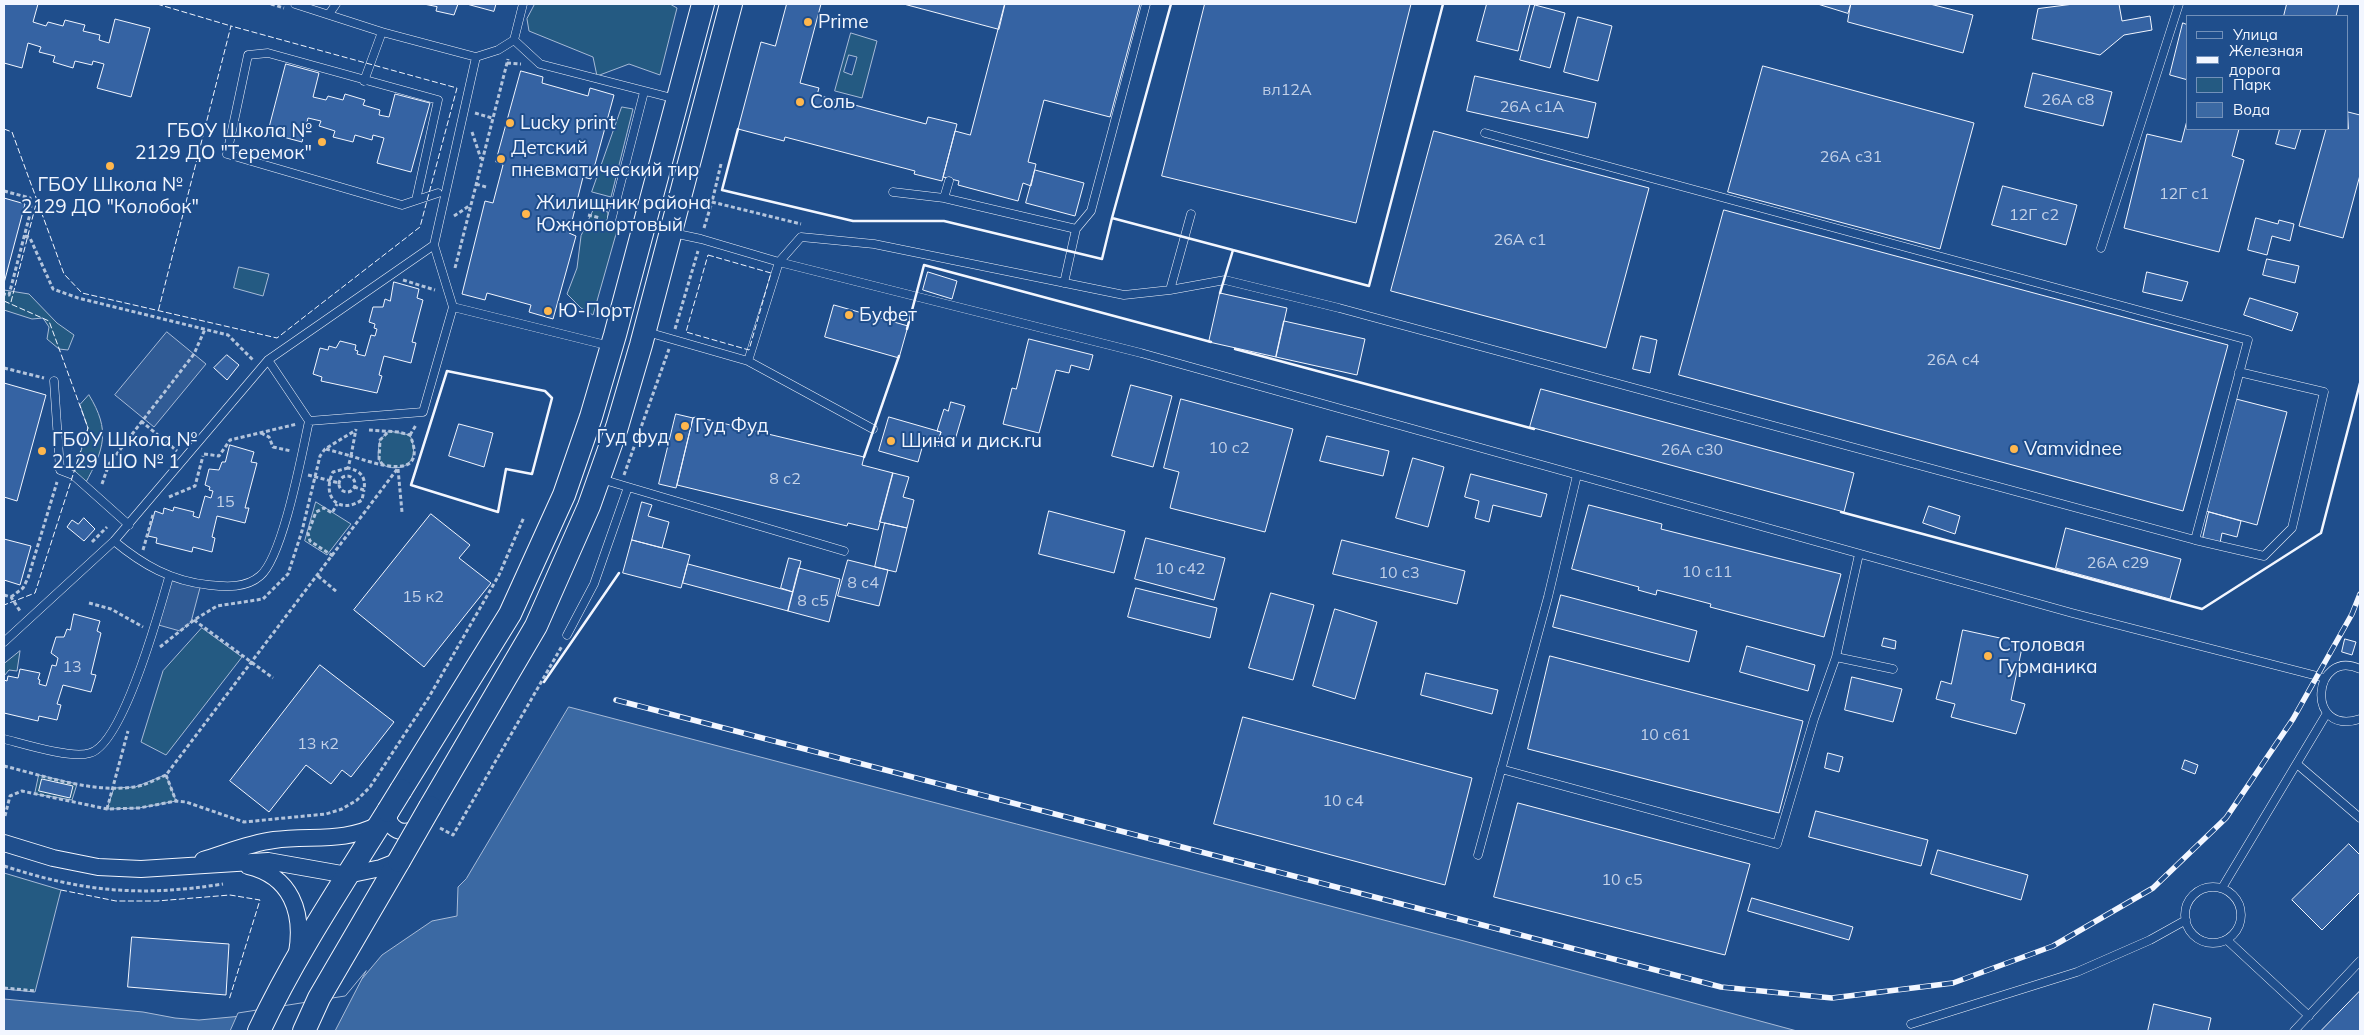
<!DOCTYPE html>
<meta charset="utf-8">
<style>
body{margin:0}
#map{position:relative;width:2364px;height:1035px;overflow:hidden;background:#1f4e8c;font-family:Mulish,sans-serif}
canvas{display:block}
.frame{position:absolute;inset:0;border:5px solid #f2f6ff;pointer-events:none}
.legend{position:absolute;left:2186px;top:15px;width:162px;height:115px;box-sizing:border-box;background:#1f4e8c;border:1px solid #7391ba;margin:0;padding:6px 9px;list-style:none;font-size:15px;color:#f2f6ff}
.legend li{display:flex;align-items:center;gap:10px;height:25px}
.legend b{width:25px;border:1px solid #7391ba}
</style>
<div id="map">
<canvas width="2364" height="1035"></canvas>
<div class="frame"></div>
<ul class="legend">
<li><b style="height:6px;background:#1f4e8c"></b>Улица</li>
<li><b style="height:6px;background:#f2f6ff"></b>Железная дорога</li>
<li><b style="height:14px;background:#245a82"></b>Парк</li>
<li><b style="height:14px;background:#3b69a3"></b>Вода</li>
</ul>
</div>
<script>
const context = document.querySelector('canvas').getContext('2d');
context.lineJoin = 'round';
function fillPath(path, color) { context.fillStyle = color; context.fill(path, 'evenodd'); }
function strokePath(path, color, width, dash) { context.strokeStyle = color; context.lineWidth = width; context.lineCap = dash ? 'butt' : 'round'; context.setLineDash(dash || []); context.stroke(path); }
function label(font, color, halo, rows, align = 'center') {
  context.font = font + ' Mulish,sans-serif'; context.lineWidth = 4; context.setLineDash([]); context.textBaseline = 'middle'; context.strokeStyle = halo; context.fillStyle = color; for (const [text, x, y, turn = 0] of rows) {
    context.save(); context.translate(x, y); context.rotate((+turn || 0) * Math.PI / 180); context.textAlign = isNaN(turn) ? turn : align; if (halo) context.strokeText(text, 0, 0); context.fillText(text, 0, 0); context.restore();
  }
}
const green = new Path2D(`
 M535,4H670L677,8L660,75L629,64L597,76L593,57L529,31L527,19Z
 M851,33L877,41L862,98L835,91ZM849,55L857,57L852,75L844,72Z
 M622,107L633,109L611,197L592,192Z
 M594,209L608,212L607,224L618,227L593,315L581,308L567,294L577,268L581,236Z
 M239,267L269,274L263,296L234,288Z
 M4,290L29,294L57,323L74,335L68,350L59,349L47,339L49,327L43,318L32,319L4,310Z
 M89,395C111,431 104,449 85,484L74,474L88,428L80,405Z
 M389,431L410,435C426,473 384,473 379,460C377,454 379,446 380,440Z
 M316,502L351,524L327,555L305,541Z
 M202,628L242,657L166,755L141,742L163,671Z
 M20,651L17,671L9,670L4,676V664Z
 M39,775L77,784L72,800L35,794Z
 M166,775L176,801L139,808L107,809L114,788L135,787Z
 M4,873L61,890L35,992L4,989Z`);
fillPath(green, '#245a82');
strokePath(green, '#a8bbd7', 1);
const parking = new Path2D(`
 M167,332L206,364L154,427L115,395Z
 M169,577L201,584L191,622L180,631L155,624Z`);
fillPath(parking, '#305b95');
strokePath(parking, '#a8bbd7', 1);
const water = new Path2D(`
 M569,707L1464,941L1797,1031H4V999L143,1012L175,1018L199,1020L242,1016L346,998L382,955L432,921L457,916L458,887L466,879Z`);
fillPath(water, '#3b69a3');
strokePath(water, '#a8bbd7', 1);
const pier = new Path2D(`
 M366,971L335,1031H230L238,1013L345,996Z`);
fillPath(pier, '#1f4e8c');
strokePath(pier, '#a8bbd7', 1);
const building = new Path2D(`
 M4,4H38L33,22L46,26L48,22L63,26L65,20L85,25L83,31L100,35L99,40L109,43L115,19L150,28L131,97L97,88L104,64L93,61L92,65L75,61L73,68L53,62L55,56L39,52L41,47L28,43L22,68L4,63Z
 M424,4H458L454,15L436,11L437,7Z
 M467,4H496L494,11Z
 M787,4H821L800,83L819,88L817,95L926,124L928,117L957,124L942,181L914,174L915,171L785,137L784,141L738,129L761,42L775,46Z
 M904,4H1005L999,29Z
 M1005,4H1140L1110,117L1044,100L1028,162L1036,164L1031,186L1023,183L1018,201L958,185L959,181L943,177L955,131L970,135Z
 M1205,4H1411L1356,223L1162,176Z
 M1487,4H1530L1518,51L1477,41Z
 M1818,4H1851L1848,13Z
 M1851,4H1930L1973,15L1963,53L1848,22Z
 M2074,4H2119L2122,21L2150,16L2152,30L2124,35L2100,55L2032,39L2038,9Z
 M2287,4H2339L2336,16H2284Z
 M1535,5L1565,13L1550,68L1520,60Z
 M1578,17L1612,26L1598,81L1564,72Z
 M2183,23L2188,25V80L2170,75Z
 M286,64L319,73L313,97L326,100L328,96L343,100L345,94L365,100L363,105L380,110L379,115L389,117L395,94L430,103L411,172L377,163L384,138L373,135L372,140L355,135L353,142L333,137L335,131L319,126L321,121L308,118L302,142L268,133Z
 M1763,66L1974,123L1940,249L1728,192Z
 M521,71L543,77L542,83L588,96L590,88L614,95L591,179L583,177L569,233L576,236L553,319L529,312L531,305L487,293L485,300L462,294L485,201L493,203L503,165L496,162Z
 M2033,73L2112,92L2103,126L2025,107Z
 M1475,76L1596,103L1588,138L1467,111Z
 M2348,112L2360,115V175L2343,238L2299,226L2326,129H2348Z
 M2188,117V129H2239L2232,156L2244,160L2219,252L2124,228L2147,134L2181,142Z
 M2280,129H2301L2295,149L2276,144Z
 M1434,131L1649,188L1606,348L1391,291Z
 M1035,170L1084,183L1075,216L1026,203Z
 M2003,186L2077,205L2066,245L1992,225Z
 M4,198L25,204L4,283Z
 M1724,210L2228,345L2183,511L1679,375Z
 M2256,218L2278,224L2279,220L2294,224L2290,241L2272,236L2267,255L2248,250Z
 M2267,259L2299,266L2295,283L2263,275Z
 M928,272L957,281L952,299L923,290Z
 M2147,272L2188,282L2182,301L2143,292Z
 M394,282L419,289L417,298L423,300L412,342L416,343L411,363L384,356L379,375L382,376L377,393L321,381L322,377L313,374L320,348L328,350L329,346L336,348L340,341L356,345L355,350L358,351L357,354L365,356L371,335L375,336L377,329L374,328L375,324L369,322L373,307H383L385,299L390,301Z
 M1220,293L1287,308L1276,357L1209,342Z
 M2250,298L2298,313L2292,331L2244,315Z
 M834,305L908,326L899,358L825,337Z
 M1284,321L1365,339L1357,375L1276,357Z
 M1641,336L1657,340L1650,373L1633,369Z
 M1029,339L1093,355L1089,370L1071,365L1069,373L1056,370L1039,433L1003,424L1012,388L1016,389Z
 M227,355L239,365L227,380L214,368Z
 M4,383L46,395L17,501L4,497Z
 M1131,385L1172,396L1153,467L1112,456Z
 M1541,389L1854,473L1844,512L1530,427Z
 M1181,399L1293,429L1265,532L1170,508L1179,472L1164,468Z
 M2236,399L2287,412L2257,525L2206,511Z
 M951,402L965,406L955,440L952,439L950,448L937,445L941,432L937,431L944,409L948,411Z
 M676,414L693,418L676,488L659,484Z
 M697,417L864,457L862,465L893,473L878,530L848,523L847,526L677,485L693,418Z
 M889,417L941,432L937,445L924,441L918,462L879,451Z
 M459,424L493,433L484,467L449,456Z
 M1327,436L1389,451L1383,476L1320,461Z
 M230,445L254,452L251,462L257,463L245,508H249L245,523L217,516L212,537L215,538L212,552L193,547L192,552L156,543L157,538L148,536L155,511L163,514L164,508L173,511L174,507L194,512L193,516L199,518L205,496L211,498L213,491L209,490L210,487L205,485L209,469L219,470L222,462H225Z
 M1413,458L1444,467L1428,527L1396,518Z
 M893,473L909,477L903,497L914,500L907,528L880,522Z
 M1471,474L1547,494L1541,517L1493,505L1489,522L1475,518L1479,501L1465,497Z
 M642,502L652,505L648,516L669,522L662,548L632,540Z
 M1589,505L1662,524L1661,529L1841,574L1824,637L1710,607L1711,604L1657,590L1656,595L1638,590L1639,587L1572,569Z
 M1929,506L1960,516L1955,534L1923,523Z
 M1049,511L1125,531L1114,573L1039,554Z
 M2209,512L2241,521L2237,537L2222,533L2220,543L2203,538Z
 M431,514L470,545L459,558L491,583L424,667L354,610Z
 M84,518L95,529L84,541L67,527L72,520L78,524Z
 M885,523L907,528L896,572L875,567Z
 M2066,528L2181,559L2170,599L2056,568Z
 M1146,538L1225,558L1214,600L1135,579Z
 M4,539L31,546L20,585L4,580Z
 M632,540L690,555L681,588L623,573Z
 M1342,540L1465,571L1457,604L1333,574Z
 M789,558L801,561L793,592L781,588Z
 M848,560L888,570L879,606L838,596Z
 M688,564L793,592L788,611L683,583Z
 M799,568L840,579L829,622L788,611Z
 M1136,588L1217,608L1210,638L1128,617Z
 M1271,593L1314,605L1293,680L1249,668Z
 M1561,595L1697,631L1689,662L1553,627Z
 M1335,609L1377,622L1355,699L1313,686Z
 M74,614L100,621L97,631L101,633L91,674L96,675L91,692L63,685L57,704L61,705L57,720L39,716L38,721L4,713V680L7,681L8,676L18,678L20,669L40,673L38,679L40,680L39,684L46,686L52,665L56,666L58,658L51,653L56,637H64L67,629L70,630Z
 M1963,630L2023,643L2011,700L2025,704L2016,734L1951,717L1955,704L1936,699L1941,681L1951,684Z
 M1884,638L1896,641L1895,649L1882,646Z
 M2345,639L2356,642L2352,655L2342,652Z
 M1747,646L1815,665L1808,691L1740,672Z
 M1550,656L1803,721L1779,813L1528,749Z
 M320,665L394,722L351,777L342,770L331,784L306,765L269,812L230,781Z
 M1426,673L1498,690L1492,714L1421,695Z
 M1852,677L1902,689L1893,722L1845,710Z
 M1243,717L1472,778L1445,885L1214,824Z
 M1828,753L1843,757L1839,772L1825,768Z
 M2185,760L2198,765L2195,774L2182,769Z
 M42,779L73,786L70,798L39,791Z
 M1518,803L1750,864L1725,955L1494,897Z
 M1816,811L1928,840L1921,866L1809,837Z
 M2349,844L2360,855V892L2322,930L2292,900Z
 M1938,850L2028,875L2021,900L1931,874Z
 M1752,898L1853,927L1849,940L1748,911Z
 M132,937L229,944L226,995L128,987Z
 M2360,991V1031H2321Z
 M2154,1004L2211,1018L2208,1031H2148Z`);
fillPath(building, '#3563a3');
strokePath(building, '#f2f6ff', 1);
const service = new Path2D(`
 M295,4L382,32L476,57L498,50L514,40L523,4
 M329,14L336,4
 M514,40L540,64L676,99
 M364,81L382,32
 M893,192L944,198L1076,229L1064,283
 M944,198L949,181
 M416,200L438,100L268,53L248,55L227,154L402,205L438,193
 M611,221L644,92
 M1076,229L1091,211L1146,4
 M673,233L701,239L779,262L1141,353L2072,613L2325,678
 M2101,248L2179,4
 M1170,290L1191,214
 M453,307L610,346
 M647,332L748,361L873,429
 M268,360L309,421
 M748,361L779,262L801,237L874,244L1124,295L1170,290L1225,280L1339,308L2195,540L2248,340L1485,133
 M54,381L60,470L73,475L129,525
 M601,479L844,551
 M2195,540L2264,556L2292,528L2324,392L2239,372
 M114,541C143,565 171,581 209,585C227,587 246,588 260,576C283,557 302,453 309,421L423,412L453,307L434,245L476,57
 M567,635L594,584L628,487
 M4,642L114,541L268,360L434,245
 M1836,657L1893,669
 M2360,669C2313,647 2304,737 2360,719
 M4,739C24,744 71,759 90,753C123,744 159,612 169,577
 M2297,764L2360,818
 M1501,769L1777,844L1814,719L1836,657L1859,554
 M1478,855L1548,597L1577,475
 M2185 915a28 28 0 1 1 56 0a28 28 0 1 1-56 0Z
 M2222,888L2327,713
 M2227,940L2309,1016
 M1911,1024L2077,972L2150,940L2186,920
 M2294,1031L2360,961`);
const minor = new Path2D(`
 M388,811C387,830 404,838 419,826
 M4,843L53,858L98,867L141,869L268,861L347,875L381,868L399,861
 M203,860C226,853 250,843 274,840C312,835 345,843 380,824
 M248,866C291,876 304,912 297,953`);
const secondary = new Path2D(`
 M401,790L510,614L564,495L591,417L615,335L703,4
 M430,807L536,626L589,506L617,427L641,345L731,4
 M259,1031C295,954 343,883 388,811
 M304,1031L319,998L399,861`);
strokePath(service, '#f2f6ff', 9);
strokePath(minor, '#f2f6ff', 18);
strokePath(secondary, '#f2f6ff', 24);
strokePath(new Path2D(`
 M271,4L284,8
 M507,63L521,64
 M475,113L492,118
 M472,132L481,159
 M721,164L712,202L801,224
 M476,184L486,187
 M4,191L30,198L31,210L9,295L4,294
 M588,215L600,218
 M454,216L469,206
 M704,228L712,202
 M25,236L30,238L53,289L78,298L228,335L254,361
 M455,268L508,59
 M403,280L435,290
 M675,329L698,251
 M4,368L44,378
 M141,421L177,451
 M261,433L269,437L273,447L291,451
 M410,435L416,425
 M326,449L351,456L356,429
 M204,454L219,456L230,440L297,424
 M383,465L379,460L380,440L388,432
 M348,468L333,472C321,497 339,515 362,500L364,490
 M398,469L402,512
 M308,475L339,483
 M624,475L669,349
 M339 484a8 8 0 1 1 16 0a8 8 0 1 1-16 0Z
 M102,484L109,464L194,354L205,329
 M354,487L364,490C366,477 361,471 348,468L351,456C374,463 430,484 410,435L398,432L369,430
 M169,497L195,486L203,456
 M92,542L107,527
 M143,550L153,515
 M333,556L310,541L308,533L316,512L324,508L332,513L337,504
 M318,576L337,592
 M4,595L11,597L20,611
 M11,597L23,588L28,578L57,482
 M89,603L111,609L143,627
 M194,620L273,678
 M160,647L194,620L217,606L263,599L288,574L302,531L320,456L325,449L356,430
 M4,766C45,776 91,793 134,787C144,786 156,779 166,775L398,468
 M166,775L176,801
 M107,809L128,731
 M5,816L10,796L22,791L107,809L139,808L176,801L186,802L244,822L326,814L342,809L357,800L370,787L429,697L499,575L524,517
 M440,828L453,835L562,646
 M4,866C84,892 140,897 223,884
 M4,988L36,991`), '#b3c4dc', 3, [4, 2.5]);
strokePath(service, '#1f4e8c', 8);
strokePath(minor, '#1f4e8c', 16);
strokePath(secondary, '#1f4e8c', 22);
const rail = new Path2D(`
 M616,700L1721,987L1832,998L1953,983L2053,946L2153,888L2226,818L2293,719L2352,614L2360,594`);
strokePath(rail, '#f2f6ff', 5.5);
strokePath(rail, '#1f4e8c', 4, [11]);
const secondaryBridge = new Path2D(`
 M388,811L401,790
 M399,861L430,807`);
strokePath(secondaryBridge, '#f2f6ff', 24, []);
strokePath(secondaryBridge, '#1f4e8c', 22);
strokePath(new Path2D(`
 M157,4L231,26
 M4,129L12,132L64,274L82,293L277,338L420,227L457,88L231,26L158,312
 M708,255L771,273L749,350L686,332Z
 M4,301L49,321L88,428L35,593L4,605
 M11,302L37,200
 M61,890L116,901H157L230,895L260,900L229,1000`), '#f2f6ff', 1, [6, 2.5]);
strokePath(new Path2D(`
 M1171,4L1112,218L1369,286L1443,4
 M738,129L722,190L853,221H944L1102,259L1112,218
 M1220,293L1233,250
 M907,329L924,265L1211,342
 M1235,349L1534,429
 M447,371L545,391L552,398L532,474L506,469L498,512L411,485Z
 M864,457L899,356
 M1841,512L2202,609L2321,533L2360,383
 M544,682L619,573`), '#f2f6ff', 2.5);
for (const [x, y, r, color] of [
 [808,22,5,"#ffb74d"],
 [800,102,5,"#ffb74d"],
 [510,123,5,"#ffb74d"],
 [322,142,5,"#ffb74d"],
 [501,159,5,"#ffb74d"],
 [110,166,5,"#ffb74d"],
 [526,214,5,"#ffb74d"],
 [548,311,5,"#ffb74d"],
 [849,315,5,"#ffb74d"],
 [685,426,5,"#ffb74d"],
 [679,437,5,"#ffb74d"],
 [891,441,5,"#ffb74d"],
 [2014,449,5,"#ffb74d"],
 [42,451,5,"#ffb74d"],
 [1988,656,5,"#ffb74d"]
]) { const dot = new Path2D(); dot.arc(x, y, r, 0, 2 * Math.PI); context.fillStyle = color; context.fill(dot); strokePath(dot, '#1f4e8c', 2); }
label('16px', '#c3d1e8', null, [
 ["вл12А",1287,90],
 ["26А с8",2068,100],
 ["26А с1А",1532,107],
 ["26А с31",1851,157],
 ["12Г с1",2184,194],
 ["12Г с2",2034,215],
 ["26А с1",1520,240],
 ["26А с4",1953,360],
 ["10 с2",1229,448],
 ["26А с30",1692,450],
 ["8 с2",785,479],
 ["15",225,502],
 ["26А с29",2118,563],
 ["10 с42",1180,569],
 ["10 с11",1707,572],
 ["10 с3",1399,573],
 ["8 с4",863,583],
 ["15 к2",423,597],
 ["8 с5",813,601],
 ["13",72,667],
 ["10 с61",1665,735],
 ["13 к2",318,744],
 ["10 с4",1343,801],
 ["10 с5",1622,880]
]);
label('19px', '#f2f6ff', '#1f4e8c', [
 ["Prime",818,22],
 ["Соль",810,102],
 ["Lucky print",520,123],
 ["ГБОУ Школа №",312,131,"right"],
 ["2129 ДО \"Теремок\"",312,153,"right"],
 ["Детский",511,148],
 ["пневматический тир",511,170],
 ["ГБОУ Школа №",110,185,"center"],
 ["2129 ДО \"Колобок\"",110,207,"center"],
 ["Жилищник района",536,203],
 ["Южнопортовый",536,225],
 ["Ю-Порт",558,311],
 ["Буфет",859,315],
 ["Гуд Фуд",695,426],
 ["Гуд фуд",669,437,"right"],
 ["ГБОУ Школа №",52,440],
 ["2129 ШО № 1",52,462],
 ["Шина и диск.ru",901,441],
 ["Vamvidnee",2024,449],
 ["Столовая",1998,645],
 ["Гурманика",1998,667]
], 'left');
</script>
